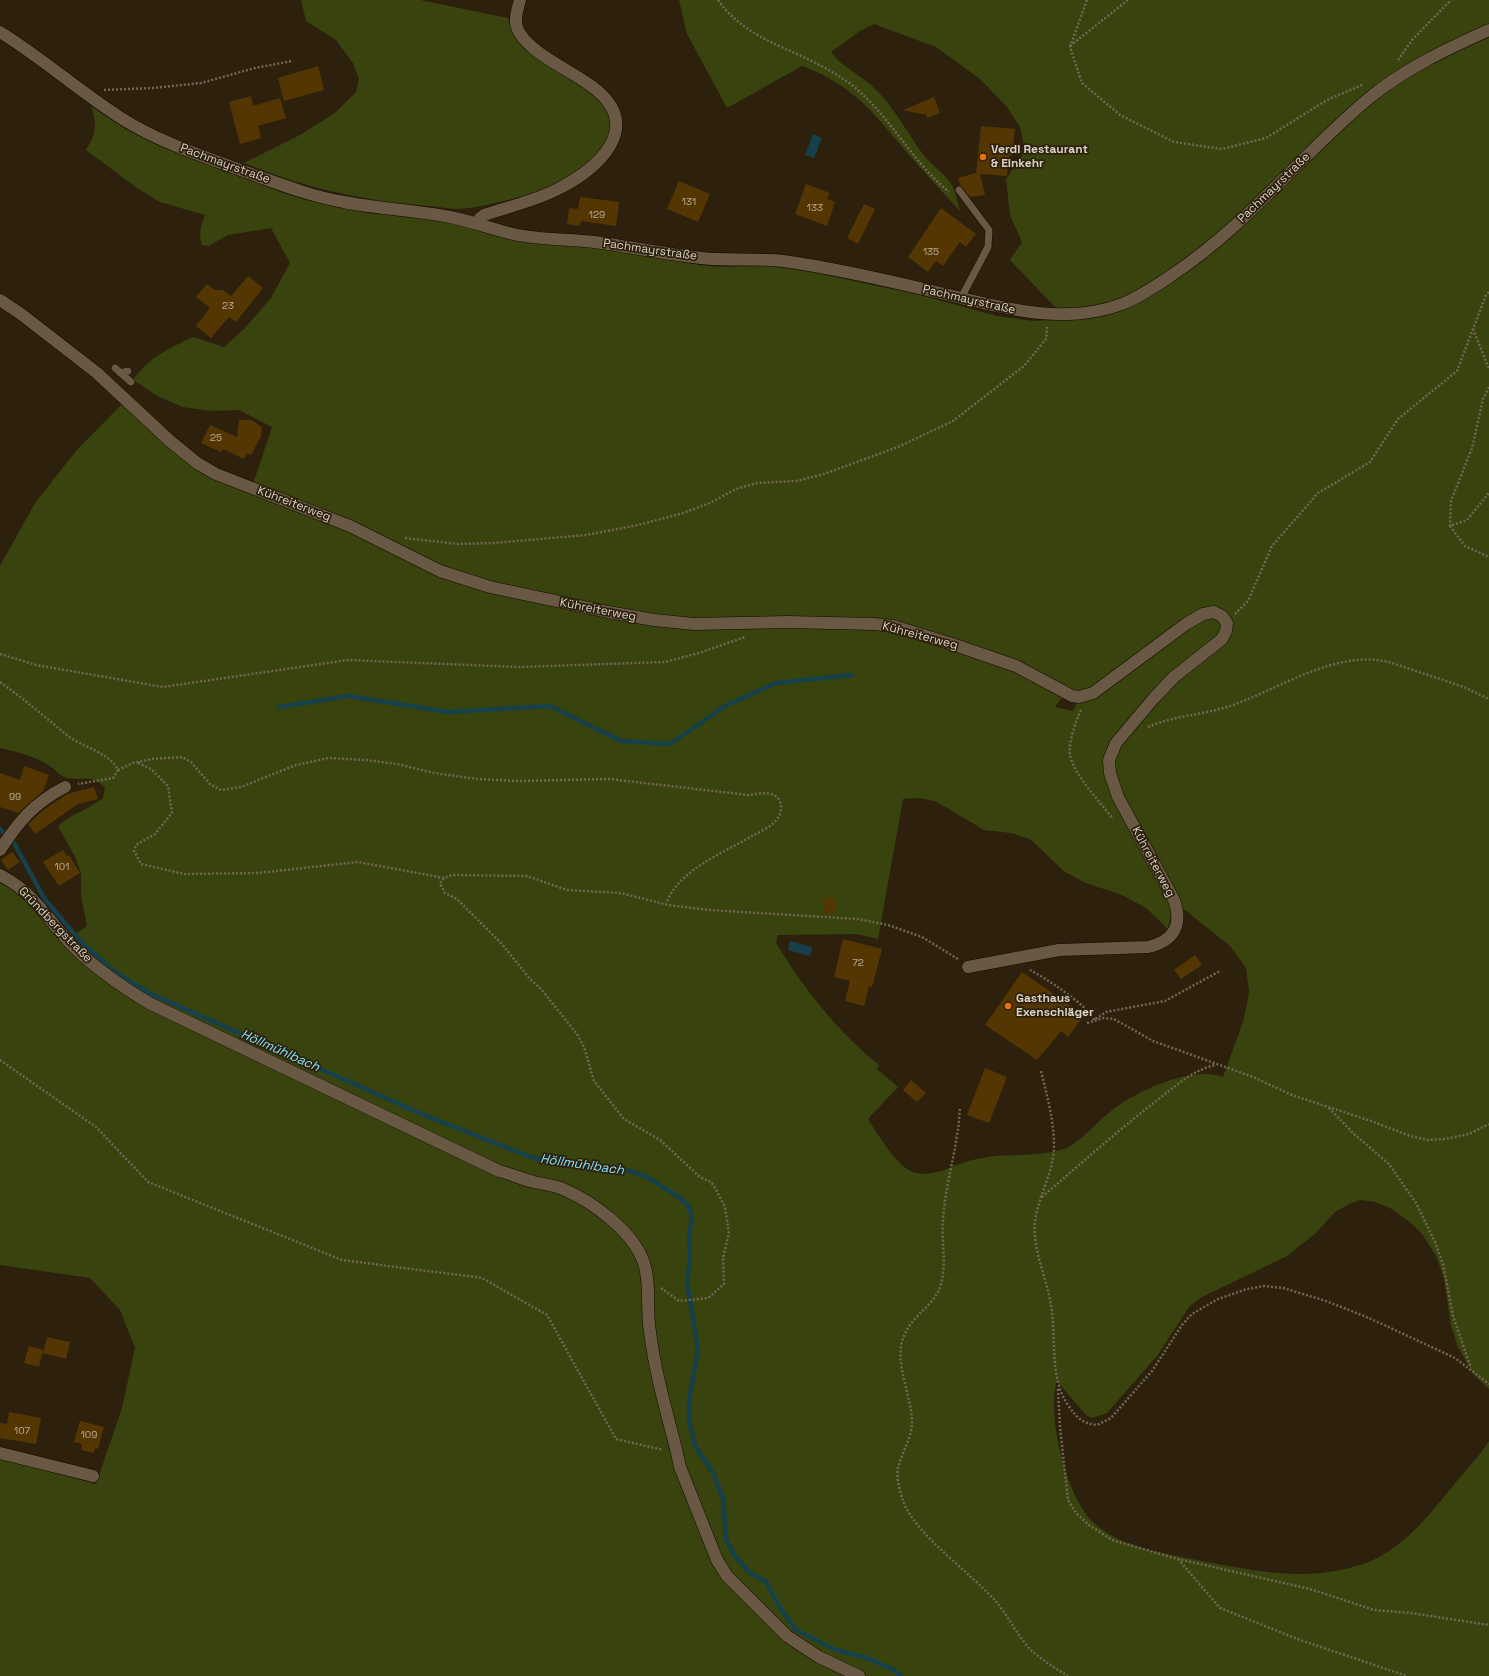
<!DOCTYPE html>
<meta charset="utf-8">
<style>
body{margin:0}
canvas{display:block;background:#2d200d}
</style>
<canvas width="1489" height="1676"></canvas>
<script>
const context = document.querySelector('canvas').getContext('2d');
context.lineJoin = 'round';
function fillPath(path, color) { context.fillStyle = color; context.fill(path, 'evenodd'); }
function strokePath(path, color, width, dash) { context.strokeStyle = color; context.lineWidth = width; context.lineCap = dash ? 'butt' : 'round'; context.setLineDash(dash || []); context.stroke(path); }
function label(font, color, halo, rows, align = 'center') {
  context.font = font + ' "Space Grotesk",sans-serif'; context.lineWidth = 3.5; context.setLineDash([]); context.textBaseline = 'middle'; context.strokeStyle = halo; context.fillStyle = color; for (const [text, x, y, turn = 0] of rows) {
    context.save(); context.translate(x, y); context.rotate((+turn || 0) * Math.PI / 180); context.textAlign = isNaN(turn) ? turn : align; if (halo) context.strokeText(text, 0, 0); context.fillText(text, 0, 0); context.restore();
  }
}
fillPath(new Path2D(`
 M301,0H420L508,18C521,71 597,72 610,119C615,137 598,155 586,164C578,170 570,178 561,182C542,193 478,209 456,209C447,209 438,206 429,206C365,201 304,188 244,163L300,135L335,113L356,92L359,79L353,63L336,40L306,21Z
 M679,0H1489V1389L1473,1374L1458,1347L1451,1326L1444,1278L1436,1256L1422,1234L1411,1223L1392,1209L1376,1202L1360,1200L1349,1204L1335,1212L1316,1233L1287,1256L1200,1298L1189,1307L1157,1356L1107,1413L1092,1418L1086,1415L1057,1381C1046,1415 1067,1500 1095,1524C1125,1550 1170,1554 1207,1562C1240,1568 1274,1575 1307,1574C1328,1573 1354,1569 1373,1560C1409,1543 1432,1511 1457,1481C1468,1468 1480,1455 1489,1441V1676H0V1459L96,1484L122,1408L135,1348L120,1310L90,1278L0,1265V881L8,884L69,939L87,926L81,896V873L75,857L58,826C72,813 88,810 103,798L105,788C92,773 84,781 68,778C60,777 56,770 50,766C35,756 17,752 0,748V566L35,503L76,451L122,404L250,493L272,427L239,410L212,411L183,407L159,397L133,380C149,357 168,349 193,337L224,347L244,329L271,298L290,263L271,228L228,235L208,246L202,245C198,233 201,226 205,215L160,202L137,188L86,150C97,132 97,126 91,106L125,129L164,148L286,194L310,201L366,213L445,221L699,265L718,267L771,266L816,273L920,295L997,316L1033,321L1055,320L1056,308L1010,260L1022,242L1010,215L1006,179L1025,151L1020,127L1007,107L980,79L936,47L874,24L860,31L831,52C841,67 860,74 873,87C895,107 907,134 926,158C934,167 948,176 953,187C956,195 958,203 960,211C946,196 932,181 919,166C879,122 861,88 802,66L727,108L687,34ZM1068,690L1082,692L1073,711L1055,707ZM921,798L937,802L984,830L1011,833L1030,839L1065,872L1086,883L1122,895L1146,908L1168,929L1172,911L1185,910L1230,946L1246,968L1249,992L1244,1019L1223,1077C1192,1065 1136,1091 1111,1111C1096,1123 1083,1139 1067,1148C1063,1150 1056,1151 1052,1152C1027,1157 1002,1153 977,1159C955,1163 935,1179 913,1172C897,1167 877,1133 868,1119L898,1087L877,1069L879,1065C837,1031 804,989 776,943L778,935L857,934L878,939L903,799Z`), '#38430e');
fillPath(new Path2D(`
 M813,134L822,138L814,158L805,155Z
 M790,941L812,947L810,956L788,950Z`), '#16414a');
strokePath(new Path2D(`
 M279,707L348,696L448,712L550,706L621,741L670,744L725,706L776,683L851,675
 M0,829L14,843L44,898L81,942L115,972L149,993L424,1115L533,1158L577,1167H610L629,1171L647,1177L677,1196L688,1205L692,1217L689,1236L690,1258L687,1283L698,1349L689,1400V1421L695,1446L713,1473L723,1498L726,1539L734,1555L749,1572L766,1582L782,1611L796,1630L836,1650L867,1658L894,1670L901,1676`), '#16414a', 4.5);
fillPath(new Path2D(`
 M318,66L324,90L284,101L278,78Z
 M251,96L253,106L280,98L286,118L258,126L261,138L240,144L229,102Z
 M934,97L940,113L927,118L926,115L903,110Z
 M981,126L1015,129L1012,156H1009L1007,176L980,174L985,195L970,197L961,186L958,178L976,173Z
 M679,181L710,194L698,222L667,209Z
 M806,184L830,193L827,199L835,202L827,226L795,214Z
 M580,197L619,202L616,226L581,221L580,226L567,224L569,208L578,209Z
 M864,204L875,209L858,244L847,238Z
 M941,208L976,234L966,247L960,242L943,266L936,261L928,272L908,257Z
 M248,276L263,288L236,322L229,317L211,338L196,326L210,308L196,297L207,284L215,290H223L231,296Z
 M239,420H251L262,427L261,436L251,455L247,453L244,459L223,449L221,452L201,443L210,425L237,437Z
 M24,766L49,775L43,791L18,813L0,807V773L20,780Z
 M94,787L98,799L78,804L35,834L28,824L41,812L58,800L67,794Z
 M63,850L67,856L69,855L80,873L59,886L43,862Z
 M12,852L20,862L8,870L1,860Z
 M824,898H836V913H824Z
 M843,939L882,949L872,987L869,986L864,1006L845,1001L850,981L834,977Z
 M1195,955L1202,965L1181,979L1174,970Z
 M1022,972L1084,1015L1068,1037L1061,1031L1037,1060L985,1025Z
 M985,1068L1007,1077L989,1123L967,1115Z
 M911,1080L926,1093L917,1102L903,1090Z
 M47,1337L70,1342L66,1359L43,1353Z
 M29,1346L43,1350L39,1367L24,1363Z
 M9,1412L41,1418L36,1444L0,1438V1423L7,1424Z
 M80,1421L104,1427L98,1449L95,1448L94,1453L81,1450L82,1444L74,1442Z`), '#543603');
const lane = new Path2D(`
 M959,190L989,230L988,247L961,298
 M115,368L131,382
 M120,373L128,371`);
const street = new Path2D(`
 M479,223L480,218L484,215C508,207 534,201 556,190C596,170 646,128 594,88C573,71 533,56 519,32C513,22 517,11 520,0
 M0,300L21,314L97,373L170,441L197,463L216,474L350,526L440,571L490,587L608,612L654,620L694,624L788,622L874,624L893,626L952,644L1016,666L1072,696L1079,697L1093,693L1186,624L1203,614L1214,612L1222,616L1227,623L1226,631L1222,639L1174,677L1154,698L1116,743L1109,760L1110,773L1118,797L1174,900C1183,925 1174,941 1148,947L1059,950L968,967
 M0,850C19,821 34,803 65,787
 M0,875C36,894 45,917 71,944C94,968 121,986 149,1003L499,1171C511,1174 522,1179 534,1182C543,1184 554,1185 563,1189C593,1202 633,1231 644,1263C651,1285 646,1309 650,1332C655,1373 667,1413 677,1453L680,1467L717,1560L727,1576L787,1636L819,1657L859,1676
 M0,1453L93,1476`);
const secondary = new Path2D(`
 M0,32C42,58 79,91 121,118C162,144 211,159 257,176C285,186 314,197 344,202C379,209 415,210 450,217C471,221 492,229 513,234C540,240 568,239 595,242C630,247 666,254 701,258C728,261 756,258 783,261C834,268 886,280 936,292C996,306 1062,327 1122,304C1140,297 1157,285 1172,275C1246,226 1300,156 1368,99C1404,69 1447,49 1489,30`);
strokePath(lane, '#150900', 8);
strokePath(street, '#150900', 13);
strokePath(secondary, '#150900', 13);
strokePath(new Path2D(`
 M718,0C746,40 793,48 832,72C842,78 852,84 860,92C893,122 914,163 949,192
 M1087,0L1070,47L1082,83L1120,115L1174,142L1222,149L1266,138L1327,100L1362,85
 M1070,46L1128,0
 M1398,60L1412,40L1451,0
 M104,90L153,88L201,83L255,68L292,61
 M1473,329L1489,369
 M1489,387L1483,399L1472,448L1451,501L1450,526L1467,520L1489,493
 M1450,526L1465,546L1489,557
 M405,538L458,544L494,543L586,535L638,525L680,514L710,503L736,489L757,483L796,481L821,475L898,447L953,421L1024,366L1046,339L1047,327
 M1235,614L1248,601L1272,546L1318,493L1370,462L1398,419L1457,371L1486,295L1489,292
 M0,654L36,665L163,687L348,660L519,667L665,662L699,653L745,637
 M0,682C24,699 46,718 68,736C84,748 109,752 118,770L113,778L78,784
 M1081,710C1076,720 1068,743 1070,755C1074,775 1101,803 1113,819
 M1148,727C1173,716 1201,715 1227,707C1277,691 1334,649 1389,662L1464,687L1489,699
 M138,763L151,769L168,786L172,813L155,834L136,845L134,851L141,864L184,874L258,873L358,862L444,878
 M118,770L133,763L152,759L182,757L191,762L210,784L221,790L241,787L296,765L329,758L366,760L397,764L434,773L477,779L519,781L609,779L748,795C758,794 775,789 780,802C782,806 781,812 779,816C774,826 761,831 752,836C722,854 679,869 666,904
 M1030,970C1044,977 1089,1006 1094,1020L1106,1012L1165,1001L1220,971
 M1087,1023L1104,1018L1114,1019L1153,1041L1253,1077L1292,1095L1371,1121L1410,1136L1428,1140L1445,1139L1469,1134L1489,1124
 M0,1060L96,1127L148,1182L342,1260L482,1278L547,1315L616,1439L663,1450
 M1041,1071C1047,1096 1054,1120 1054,1146C1054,1172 1038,1196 1035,1222C1032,1248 1047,1279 1051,1305C1057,1340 1048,1378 1070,1408C1077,1418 1084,1424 1097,1425L1111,1418L1152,1371L1182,1325L1192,1314L1218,1299L1247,1289L1264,1286L1283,1288L1326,1301L1369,1318L1455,1358L1489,1384
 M1329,1108L1354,1134L1389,1164L1416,1203L1435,1242L1443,1264L1453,1316L1471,1368
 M960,1109C959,1117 959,1126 957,1135C953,1163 945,1190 943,1219C941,1240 947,1263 941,1284C936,1307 905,1317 901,1347C898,1371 911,1396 912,1421C912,1438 902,1452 898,1468C896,1478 900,1491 903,1501C916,1536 972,1573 998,1604C1010,1619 1019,1639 1033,1652C1044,1661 1056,1669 1068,1676
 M1042,1197C1078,1166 1114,1134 1151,1105C1171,1090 1190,1071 1215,1065
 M661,1288L679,1301L708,1298L724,1284L723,1258L729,1233L725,1207L714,1186L711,1182L700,1177L660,1140L624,1119L594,1081L584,1047L577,1034L541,989L530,979L501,943L457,899L445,893L440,883L444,878L452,875L527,876L567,890L621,893L668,905L709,910L858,919L888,925L922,937L958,959
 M1058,1389L1060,1427L1068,1500L1076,1513L1089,1525L1112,1540L1178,1559L1310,1589L1374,1610L1411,1613L1489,1625
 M1178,1559L1220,1608L1300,1640L1407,1676`), '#726756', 2.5, [2, 2]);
strokePath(lane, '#685844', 7);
strokePath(street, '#685844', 12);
strokePath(secondary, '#685844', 12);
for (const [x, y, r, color] of [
 [983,157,4,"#e8710a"],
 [1008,1006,4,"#e8710a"]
]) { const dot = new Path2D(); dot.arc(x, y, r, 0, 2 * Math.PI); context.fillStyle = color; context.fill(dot); strokePath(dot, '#2d200d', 1.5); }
label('10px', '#b8ab95', null, [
 ["131",689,202],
 ["133",815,208],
 ["129",597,215],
 ["135",931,252],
 ["23",228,306],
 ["25",216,438],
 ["99",15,797],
 ["101",62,867],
 ["72",858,963],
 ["107",22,1431],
 ["109",89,1435]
]);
label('bold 12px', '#dad2c6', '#2d200d', [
 ["Verdi Restaurant",991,150],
 ["& Einkehr",991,164],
 ["Gasthaus",1016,999],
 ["Exenschläger",1016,1013]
], 'left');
label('12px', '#dad2c6', '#2d200d', [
 ["Pachmayrstraße",225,164,20],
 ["Pachmayrstraße",1274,188,-44],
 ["Pachmayrstraße",650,250,8],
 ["Pachmayrstraße",969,300,13],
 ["Kühreiterweg",294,504,21],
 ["Kühreiterweg",598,610,11],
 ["Kühreiterweg",920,636,15],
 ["Kühreiterweg",1153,862,62],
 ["Gründbergstraße",55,925,46]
]);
label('italic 13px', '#84e1f5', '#2d200d', [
 ["Höllmühlbach",280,1051,24],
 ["Höllmühlbach",582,1165,8]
]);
</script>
